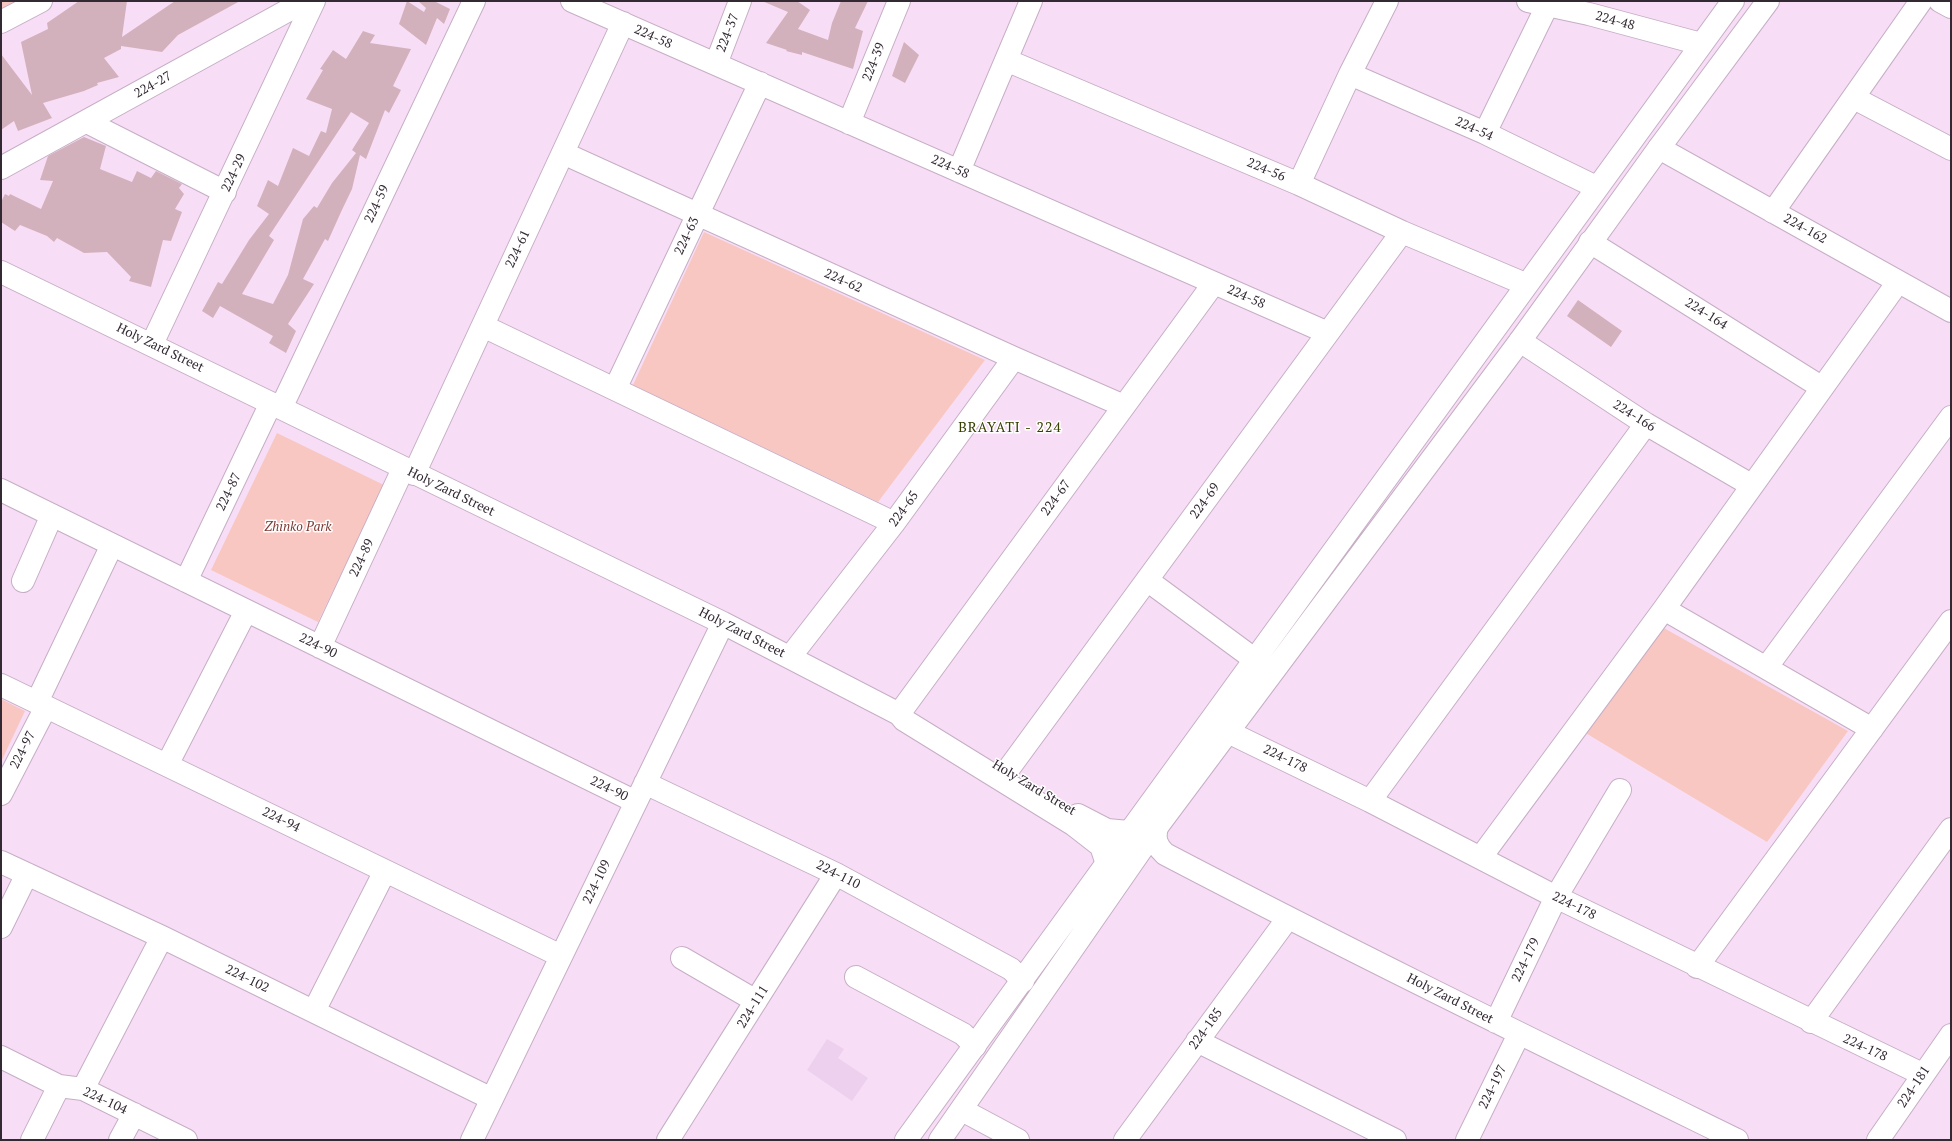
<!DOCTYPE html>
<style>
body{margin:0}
#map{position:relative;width:1952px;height:1141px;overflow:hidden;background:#f7def6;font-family:"PT Serif",serif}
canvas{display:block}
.frame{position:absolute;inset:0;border:2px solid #322932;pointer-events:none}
</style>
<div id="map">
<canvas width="1952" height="1141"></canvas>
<div class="frame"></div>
</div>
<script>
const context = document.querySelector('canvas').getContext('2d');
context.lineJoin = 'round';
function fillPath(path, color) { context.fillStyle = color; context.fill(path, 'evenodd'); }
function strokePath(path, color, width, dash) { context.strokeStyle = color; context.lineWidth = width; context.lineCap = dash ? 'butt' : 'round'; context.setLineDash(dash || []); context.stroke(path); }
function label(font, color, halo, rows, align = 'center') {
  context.font = font + ' "PT Serif",serif'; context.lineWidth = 3; context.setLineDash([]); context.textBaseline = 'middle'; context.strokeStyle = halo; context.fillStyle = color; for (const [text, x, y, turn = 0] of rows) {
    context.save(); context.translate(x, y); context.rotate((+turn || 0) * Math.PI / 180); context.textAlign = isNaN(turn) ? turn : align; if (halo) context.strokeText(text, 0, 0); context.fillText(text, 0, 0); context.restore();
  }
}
fillPath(new Path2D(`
 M827,1039L844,1049L838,1058L868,1078L852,1101L807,1070Z`), '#edd0ed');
fillPath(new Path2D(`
 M1,1H23L1,13Z
 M704,232L985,360L878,502L633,385Z
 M277,433L384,485L318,622L211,570Z
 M1662,627L1848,731L1767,842L1584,732Z
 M1,699L25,711L1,762Z`), '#f9c7c1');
fillPath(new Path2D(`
 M79,1H127L122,37L175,1H240L178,35L162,52L121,46V49L104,58L119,77L97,83L98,85L84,91L43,103L52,118L18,131L14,121L1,130V54L32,95L21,42L48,29L47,23Z
 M407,1L424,12L426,8L418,1H434L450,9L444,24L437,18L426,45L399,24Z
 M762,1H797L810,10L798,29L828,40L832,23L841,1H868L855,28L863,31L853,69L802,52V55L786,51L787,50L766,43L788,12Z
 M363,31L375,35L370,43L411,49L393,86L401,90L389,113L385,110L366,159L360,155L352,189L341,212L328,241L325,239L303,279L314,284L288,324L296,331L286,353L269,343L273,336L220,306L213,318L202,311L218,282L222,284L249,240L269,214L257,206L268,180L278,186L293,148L309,156L321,131L326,133L332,109L306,99L323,70L320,69L333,50L346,59ZM351,112L369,123L352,150L356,153L332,183L317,208L314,206L303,219L288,275L273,304L242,294L274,240L269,236Z
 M904,42L919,55L905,83L892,76Z
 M84,137L106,146L100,169L132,182L137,171L151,178L156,171L182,184L179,188L184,194L175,209L182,212L171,241L163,240L151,287L129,281L131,277L107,252L84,253L57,238L54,242L47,236L20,225L15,231L1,222V202L5,194L9,196L10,194L41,209L53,181L40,180L48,156Z
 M1578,300L1622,331L1611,347L1567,316Z`), '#d3b1bc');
const minor = new Path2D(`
 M572,1L1328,333
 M1528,1L1589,14L1701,44
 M1940,1L1951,7
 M1,22L41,1
 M1006,60L1299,184L1402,232L1525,284
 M716,64L740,1
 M1350,74L1485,133L1596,187
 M1854,98L1951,149
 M87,122L225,192
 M849,123L899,1
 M1485,133L1547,6
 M1659,148L1951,311
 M563,153L1014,358L1124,406
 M1,168L305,1
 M959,171L1031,1
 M1299,184L1350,74L1387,1
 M1773,212L1921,1
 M1590,242L1821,387
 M1,272L723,623L899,714L904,720L1074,825L1101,846L1107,864
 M483,326L894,523
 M1520,341L1646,424L1751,485
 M152,344L314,1
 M615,389L760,83
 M281,408L474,1
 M414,474L623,23
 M1,490L636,802
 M1147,580L1254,659
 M23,581L52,515
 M186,581L271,403
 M1664,609L1872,729
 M320,647L403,469
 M790,657L894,523L1014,358
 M1766,668L1951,417
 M1,685L561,956
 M37,702L112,545
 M899,714L1214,283
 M1228,732L1370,801L1556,897L1922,1074
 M167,765L246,611
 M1007,771L1402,232
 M645,783L836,874L1011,969L1023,981
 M1,794L46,707
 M1370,801L1646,424
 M1078,815L1107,830L1129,832
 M1157,827C1154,838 1156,846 1165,854C1354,953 1545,1046 1737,1140
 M1481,857L1664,609L1898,282
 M1,862L162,937L492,1099
 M1,927L27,874
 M682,958L756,1001
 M1697,967L1951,621
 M856,977L963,1034L975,1046
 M314,1011L385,871
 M1496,1022L1556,897L1620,790
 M1811,1022L1951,829
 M1197,1041L1395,1140
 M1,1057L59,1086L83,1089L186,1140
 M83,1089L162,937
 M962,1110L1018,1140
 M32,1140L59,1086
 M120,1140L134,1114
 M472,1140L723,623
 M668,1140L836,874
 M1125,1140L1288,918
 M1467,1140L1519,1034
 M1878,1140L1951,1035`);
const major = new Path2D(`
 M906,1140C1184,762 1455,379 1733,1
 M940,1140L1157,827L1520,341L1659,148L1768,1`);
strokePath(minor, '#c6aec5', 24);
strokePath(major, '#c6aec5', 24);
strokePath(minor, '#fff', 22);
strokePath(major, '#fff', 22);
label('13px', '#322932', '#fff', [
 ["224-48",1615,21,15],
 ["224-37",728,33,-69],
 ["224-58",653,37,24],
 ["224-39",874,62,-68],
 ["224-27",153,85,-29],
 ["224-54",1474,129,24],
 ["224-58",950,167,24],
 ["224-56",1266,170,23],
 ["224-29",234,173,-65],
 ["224-59",377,204,-65],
 ["224-162",1805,229,29],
 ["224-63",687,236,-65],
 ["224-61",518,249,-65],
 ["224-62",843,281,24],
 ["224-58",1246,297,24],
 ["224-164",1706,314,32],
 ["Holy Zard Street",160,348,26],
 ["224-166",1634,416,32],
 ["224-87",229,492,-64],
 ["Holy Zard Street",451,492,26],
 ["224-67",1056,498,-54],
 ["224-69",1205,501,-54],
 ["224-65",904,509,-54],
 ["224-89",362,558,-65],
 ["Holy Zard Street",742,633,27],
 ["224-90",318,646,26],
 ["224-97",23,750,-63],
 ["224-178",1285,759,26],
 ["Holy Zard Street",1034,788,31],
 ["224-90",609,789,26],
 ["224-94",281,820,26],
 ["224-110",838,875,27],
 ["224-109",597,882,-64],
 ["224-178",1574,906,26],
 ["224-179",1526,960,-64],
 ["224-102",247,979,26],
 ["Holy Zard Street",1450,999,27],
 ["224-111",753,1007,-58],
 ["224-185",1206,1029,-54],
 ["224-178",1865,1048,25],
 ["224-197",1493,1087,-64],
 ["224-181",1914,1087,-56],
 ["224-104",105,1101,25]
]);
label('italic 13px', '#7c3a35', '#fff', [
 ["Zhinko Park",298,527]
]);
context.letterSpacing = '1px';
label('14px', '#383e00', '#fff', [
 ["BRAYATI - 224",1010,428]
]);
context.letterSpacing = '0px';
</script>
